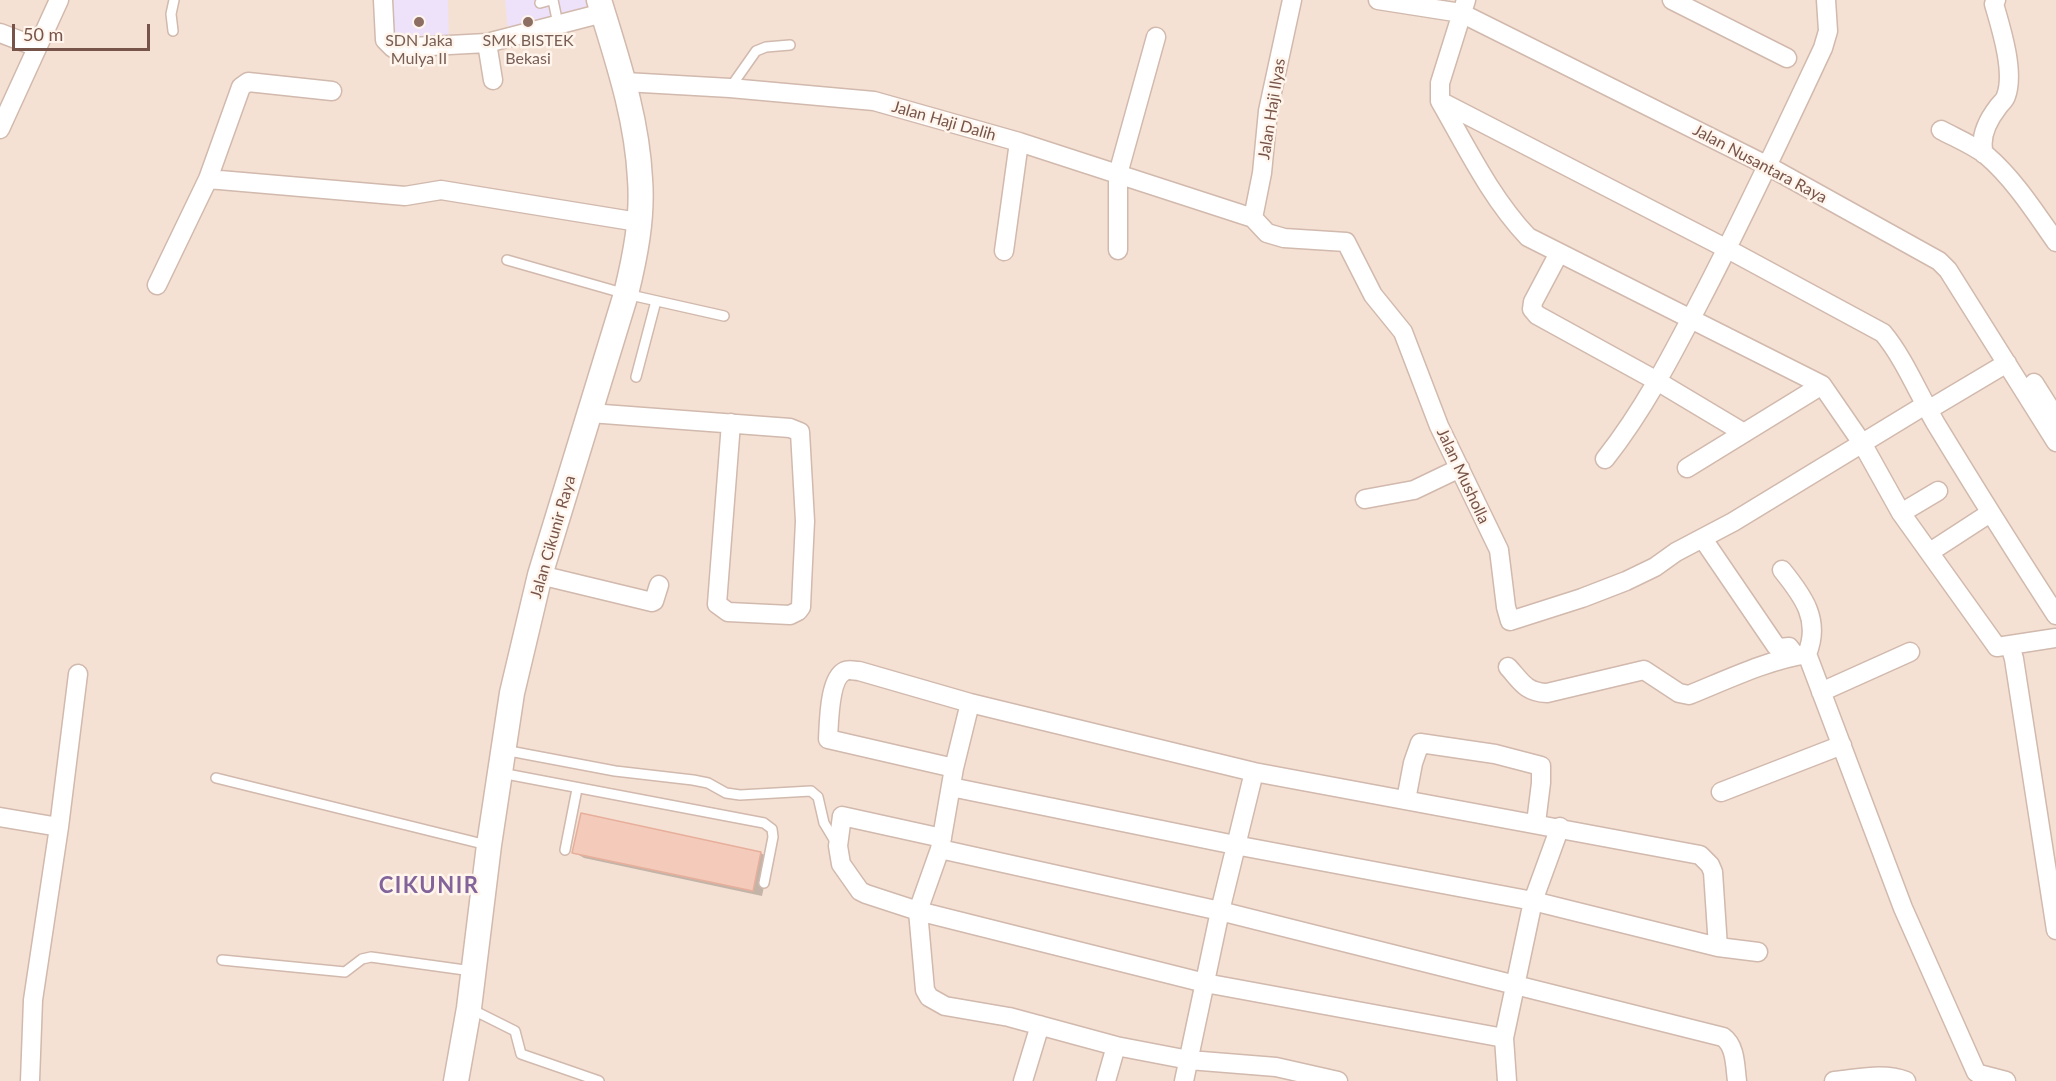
<!DOCTYPE html>
<style>
body{margin:0}
#map{position:relative;width:2056px;height:1081px;overflow:hidden;background:#fdf1e5;font-family:Lato,sans-serif}
canvas{display:block}
.scale{position:absolute;left:12px;top:24px;width:138px;height:27px;box-sizing:border-box;border:3px solid #775449;border-top:0;padding-left:8px;font-size:18px;line-height:21px;white-space:nowrap;color:#775449;-webkit-text-stroke:4px #fff5ec;paint-order:stroke}
</style>
<div id="map">
<canvas width="2056" height="1081"></canvas>
<div class="scale">50 m</div>
</div>
<script>
const context = document.querySelector('canvas').getContext('2d');
context.lineJoin = 'round';
function fillPath(path, color) { context.fillStyle = color; context.fill(path, 'evenodd'); }
function strokePath(path, color, width, dash) { context.strokeStyle = color; context.lineWidth = width; context.lineCap = dash ? 'butt' : 'round'; context.setLineDash(dash || []); context.stroke(path); }
function label(font, color, halo, rows, align = 'center') {
  context.font = font + ' Lato,sans-serif'; context.lineWidth = 5; context.setLineDash([]); context.textBaseline = 'middle'; context.strokeStyle = halo; context.fillStyle = color; for (const [text, x, y, turn = 0] of rows) {
    context.save(); context.translate(x, y); context.rotate((+turn || 0) * Math.PI / 180); context.textAlign = isNaN(turn) ? turn : align; if (halo) context.strokeText(text, 0, 0); context.fillText(text, 0, 0); context.restore();
  }
}
fillPath(new Path2D(`
 M0,0H2056V1081H0Z`), '#f5e1d3');
fillPath(new Path2D(`
 M388,0H448L449,44L390,45Z
 M505,0H585L588,12L508,31Z`), '#eee1fa');
fillPath(new Path2D(`
 M582,815L761,853L770,859L762,896L584,858L574,852Z`), '#0003');
const building = new Path2D(`
 M581,813L761,852L753,891L572,853Z`);
fillPath(building, '#f4cbbb');
strokePath(building, '#e7af9b', 1.5);
const service = new Path2D(`
 M553,0L558,24
 M540,3L551,0
 M173,31L171,14L174,0
 M730,88L756,51L766,47L790,45
 M507,260L626,294L724,316
 M636,377L656,301
 M504,750L615,771L693,780L708,783L726,793L740,795L811,791L818,797L824,823L836,843
 M501,773L764,823L772,829L773,837L764,883
 M216,778L487,845
 M565,850L577,789
 M222,960L345,972L362,959L371,957L472,971
 M471,1009L515,1031L521,1054L599,1081`);
const minor = new Path2D(`
 M383,0L385,40L393,48L487,43L603,13
 M1378,0L1461,13L1768,166L1939,261L1948,270L2056,442
 M1466,0L1440,83V101C1467,148 1491,198 1528,237L1822,385L1862,443L1901,513L1997,647L2056,638
 M1672,0L1787,58
 M0,33L37,47
 M487,43L493,80
 M625,82L730,88L874,101L1019,142L1253,218L1267,233L1284,238L1346,242L1373,295L1403,332L1439,426L1499,550L1506,607L1510,621L1582,598L1626,581L1655,567L1676,552L1733,522L1925,405
 M1440,101L1735,253L1883,333C1904,358 1919,395 1936,424C1975,488 2015,552 2056,615
 M0,129L59,0
 M1941,130C1956,138 1973,145 1986,155C2014,179 2035,212 2056,242
 M1984,154C1979,137 1988,120 1998,107C2001,103 2005,100 2006,96C2015,72 2001,28 1994,4L1996,0
 M208,179L405,196L441,190L638,222
 M1253,218L1262,173L1268,111L1292,0
 M1118,250V174L1156,37
 M1004,251L1019,142
 M1559,253L1533,302L1532,309L1537,315L1657,381L1744,433
 M157,285L208,179L241,87L248,82L332,91
 M2034,383L2056,418
 M1928,410L2007,363
 M590,413L790,428L800,432L805,521L802,584L801,607L798,611L790,615L728,612L717,604L731,423
 M1605,459C1643,411 1671,357 1699,303C1743,219 1783,133 1823,48L1828,31L1826,0
 M1687,468L1822,385
 M1365,499L1414,490L1460,468
 M1901,513L1938,491
 M1703,539L1776,646L1779,648L1789,647L1796,656
 M1930,552L1990,513
 M1782,570C1803,596 1821,620 1807,654L1903,908L1976,1072L1979,1074L2006,1081
 M540,575L652,602L654,601L659,585
 M2010,645L2014,659L2056,930
 M1508,667C1521,681 1525,692 1547,693L1644,670L1679,693L1689,695C1724,681 1770,659 1807,654
 M1821,692L1910,652
 M970,703L954,768L940,849L918,911L925,990L929,997L945,1006L1009,1017L1116,1046L1189,1060L1276,1067L1338,1081
 M954,768L828,739C829,723 829,678 845,671C849,669 855,671 859,671L970,703L1254,772L1700,855L1710,865L1713,872L1718,947
 M951,787L1235,845L1533,901L1718,947L1758,952
 M1721,792L1842,745
 M1406,800L1413,763L1420,743L1495,754L1541,766V783L1536,823
 M0,817L59,827L33,1000L30,1081
 M59,827L78,674
 M942,838L842,816L838,846L841,864L860,891L866,894L918,911L1205,983L1504,1038
 M940,849L1220,911L1723,1037C1736,1046 1735,1067 1737,1081
 M1023,1081L1040,1025
 M1106,1081L1116,1046
 M1184,1081L1220,911L1254,772
 M1507,1081L1504,1038L1533,901L1560,827
 M1834,1081C1858,1079 1883,1072 1906,1081`);
const tertiary = new Path2D(`
 M456,1081L469,1008L489,845L512,693L540,575L626,294C635,257 643,218 640,179C637,117 617,59 599,0`);
strokePath(service, '#d1b9ad', 12);
strokePath(minor, '#d1b9ad', 21);
strokePath(tertiary, '#d1b9ad', 27);
strokePath(service, '#fff', 9);
strokePath(minor, '#fff', 18);
strokePath(tertiary, '#fff', 24);
for (const [x, y, r, color] of [
 [419,22,6,"#8d6e63"],
 [528,22,6,"#8d6e63"]
]) { const dot = new Path2D(); dot.arc(x, y, r, 0, 2 * Math.PI); context.fillStyle = color; context.fill(dot); strokePath(dot, '#fff5ec', 2); }
label('16px', '#785e54', '#fff5ec', [
 ["SDN Jaka",419,41],
 ["Mulya II",419,59],
 ["SMK BISTEK",528,41],
 ["Bekasi",528,59]
]);
label('16px', '#775449', '#fff5ec', [
 ["Jalan Haji Ilyas",1272,109,-81],
 ["Jalan Haji Dalih",944,121,16],
 ["Jalan Nusantara Raya",1760,164,28],
 ["Jalan Musholla",1463,476,65],
 ["Jalan Cikunir Raya",553,537,-74]
]);
context.letterSpacing = '1.5px';
label('bold 22px', '#82649b', '#fff5ec', [
 ["CIKUNIR",429,886]
]);
context.letterSpacing = '0px';
</script>
